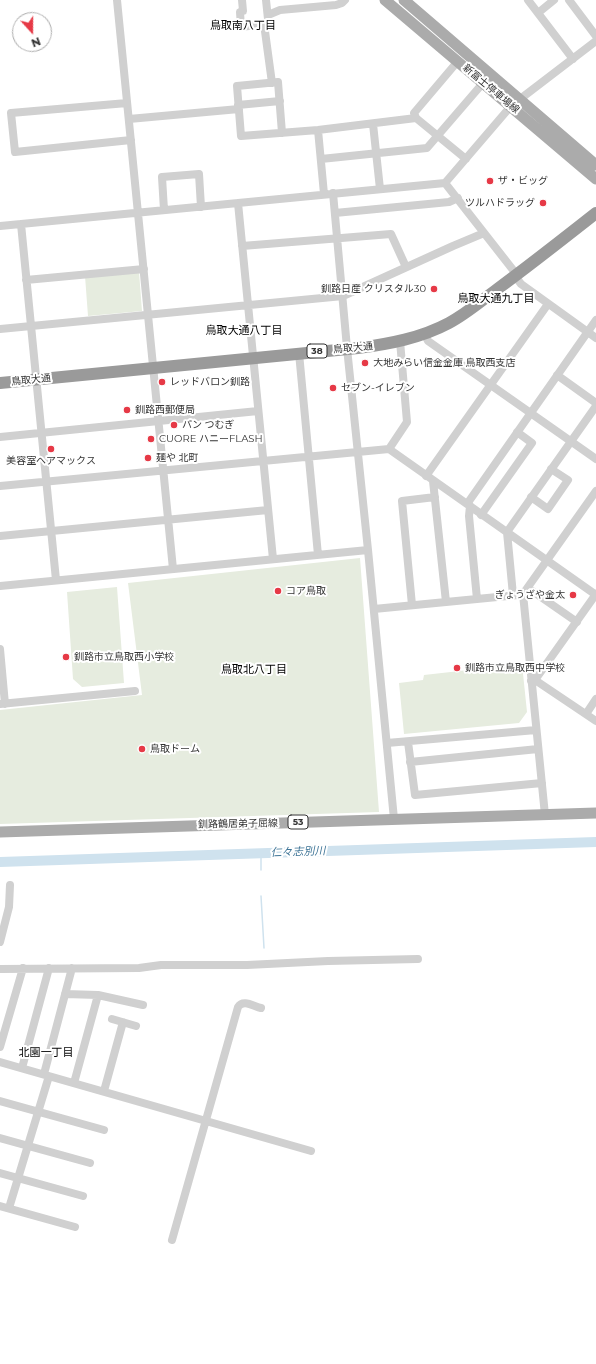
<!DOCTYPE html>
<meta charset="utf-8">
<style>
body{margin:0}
#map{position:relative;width:596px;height:1364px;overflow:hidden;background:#fff;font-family:Montserrat,sans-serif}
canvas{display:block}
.north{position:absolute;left:12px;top:12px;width:40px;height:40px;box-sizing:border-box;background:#fff;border:1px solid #adadad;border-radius:50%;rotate:159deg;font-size:11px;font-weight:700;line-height:16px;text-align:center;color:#333}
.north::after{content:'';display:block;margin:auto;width:14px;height:18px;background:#e63946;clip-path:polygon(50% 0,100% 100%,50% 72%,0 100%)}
</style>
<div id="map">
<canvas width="596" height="1364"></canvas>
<div class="north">N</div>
</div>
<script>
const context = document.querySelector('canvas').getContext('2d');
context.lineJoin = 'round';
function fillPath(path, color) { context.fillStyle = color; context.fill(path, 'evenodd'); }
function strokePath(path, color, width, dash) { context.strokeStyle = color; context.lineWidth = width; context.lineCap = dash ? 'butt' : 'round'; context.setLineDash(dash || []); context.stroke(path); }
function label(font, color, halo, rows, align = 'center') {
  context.font = font + ' Montserrat,"Noto Sans JP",sans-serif'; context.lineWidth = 4; context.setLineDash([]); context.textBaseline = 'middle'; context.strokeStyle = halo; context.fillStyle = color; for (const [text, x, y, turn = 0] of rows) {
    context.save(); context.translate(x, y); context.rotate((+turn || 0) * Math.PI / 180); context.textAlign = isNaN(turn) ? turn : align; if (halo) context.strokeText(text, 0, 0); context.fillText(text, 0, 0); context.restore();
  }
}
fillPath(new Path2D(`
 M139,272L142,311L88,316L85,276Z
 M360,558L379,812L0,824V710L142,695L128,583Z
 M117,587L124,683L82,687L73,679L67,592Z
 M522,664L527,712L519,723L404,734L399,683L423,680L424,675Z`), '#e6ecdf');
strokePath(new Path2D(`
 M261,870V853
 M261,896L264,948`), '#cfe2ee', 1.5);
strokePath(new Path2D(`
 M0,862L596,842`), '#cfe2ee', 10);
strokePath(new Path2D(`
 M117,0L173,569
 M242,0L243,11L240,12L241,27L264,24L272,83
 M266,0L268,19
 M528,0L573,59
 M569,0L596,36
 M538,13L554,0
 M268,15L280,10L336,5L342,3L345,0
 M127,103L11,113L15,152L131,140
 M238,105L280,101
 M416,118L466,159
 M129,119L239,109
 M373,124L380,189
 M318,130L324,194
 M282,133L278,82L237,86L241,136L318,130L416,118L414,113L458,61
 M321,159L427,148L483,83
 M445,183L517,275
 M333,193L347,348L368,550L394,819
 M238,203L273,559
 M164,210L162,177L199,174L201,207
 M335,213L449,202L458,198
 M21,224L56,580
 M0,226L445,183L511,106L596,41
 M242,246L391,234L406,267
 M515,276L521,284L596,338
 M26,280L144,269
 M0,329L343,296L453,246L484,233
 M424,333L428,341L596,459
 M299,353L318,555
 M557,375L596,403
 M0,437L258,411
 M389,449L407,422L400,341
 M426,476L548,304
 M433,481L446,602
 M0,486L389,449L596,595
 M531,497L548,509L568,480L551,469
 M467,504L596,320
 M470,506L469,516L477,599
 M481,515L532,443L517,432
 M0,536L268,510
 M0,586L368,550
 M528,588L577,622
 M513,595L507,532L596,406
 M412,605L402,501L435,497
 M374,609L518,595
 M0,649L5,704
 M535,680L596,594
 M531,681L535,680L596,721
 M0,704L135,691
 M586,714L596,699
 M408,742L415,795L542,783
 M387,743L536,730
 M410,762L538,749
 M545,815L523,594L596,491
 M0,942L9,907L10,885
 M0,969L139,968L161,965H247L328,961L418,959
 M65,994L98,995L143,1005
 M112,1019L136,1026
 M0,1047L23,968
 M0,1062L311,1151
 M22,1068L49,968
 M44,1074L72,968
 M74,1083L98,995
 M104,1091L123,1022
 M0,1101L104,1130
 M0,1138L90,1163
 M0,1173L83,1196
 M0,1206L75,1227
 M9,1208L49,1076
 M172,1240L238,1007C243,999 253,1006 261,1008`), '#d0d0d0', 8);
strokePath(new Path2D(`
 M385,0L596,179
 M404,0L596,165
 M0,832L596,813`), '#ababab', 11);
strokePath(new Path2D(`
 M0,383L358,348C389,344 421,338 449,323C466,314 481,301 496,290C530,265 563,239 596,213`), '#9a9a9a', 12);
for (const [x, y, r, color] of [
 [490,181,4,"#e63946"],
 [543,203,4,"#e63946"],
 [434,289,4,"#e63946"],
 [365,363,4,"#e63946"],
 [162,382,4,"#e63946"],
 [333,388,4,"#e63946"],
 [127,410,4,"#e63946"],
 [174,425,4,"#e63946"],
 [151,439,4,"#e63946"],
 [51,449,4,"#e63946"],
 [148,458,4,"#e63946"],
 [278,591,4,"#e63946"],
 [573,595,4,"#e63946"],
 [66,657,4,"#e63946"],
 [457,668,4,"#e63946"],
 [142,749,4,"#e63946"]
]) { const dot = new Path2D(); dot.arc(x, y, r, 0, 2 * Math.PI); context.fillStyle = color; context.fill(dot); strokePath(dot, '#fff', 1.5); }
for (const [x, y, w] of [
 [317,351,20],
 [298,822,20]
]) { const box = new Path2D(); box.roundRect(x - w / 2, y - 7, w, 14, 3); context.fillStyle = '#fff'; context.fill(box); strokePath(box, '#333', 1); }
label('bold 9px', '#333', null, [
 ["38",317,351],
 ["53",298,822]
]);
label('10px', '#333', '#fff', [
 ["新富士停車場線",491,89,40],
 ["鳥取大通",353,348,-5],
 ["鳥取大通",31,380,-6],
 ["釧路鶴居弟子屈線",238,824,-1]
]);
label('10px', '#333', '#fff', [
 ["ザ・ビッグ",498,181],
 ["ツルハドラッグ",535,203,"right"],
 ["釧路日産 クリスタル30",426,289,"right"],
 ["大地みらい信金金庫 鳥取西支店",373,363],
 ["レッドバロン釧路",170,382],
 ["セブン-イレブン",341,388],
 ["釧路西郵便局",135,410],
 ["パン つむぎ",182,425],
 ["CUORE ハニーFLASH",159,439],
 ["麺や 北町",156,458],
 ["美容室ヘアマックス",51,461,"center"],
 ["コア鳥取",286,591],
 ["ぎょうざや金太",565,595,"right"],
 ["釧路市立鳥取西小学校",74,657],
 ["釧路市立鳥取西中学校",465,668],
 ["鳥取ドーム",150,749]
], 'left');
label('11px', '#000', '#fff', [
 ["鳥取南八丁目",243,26],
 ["鳥取大通九丁目",496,299],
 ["鳥取大通八丁目",244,331],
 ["鳥取北八丁目",254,670],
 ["北園一丁目",46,1053]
]);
label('italic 11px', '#3f7597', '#fff', [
 ["仁々志別川",298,852,-2]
]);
</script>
